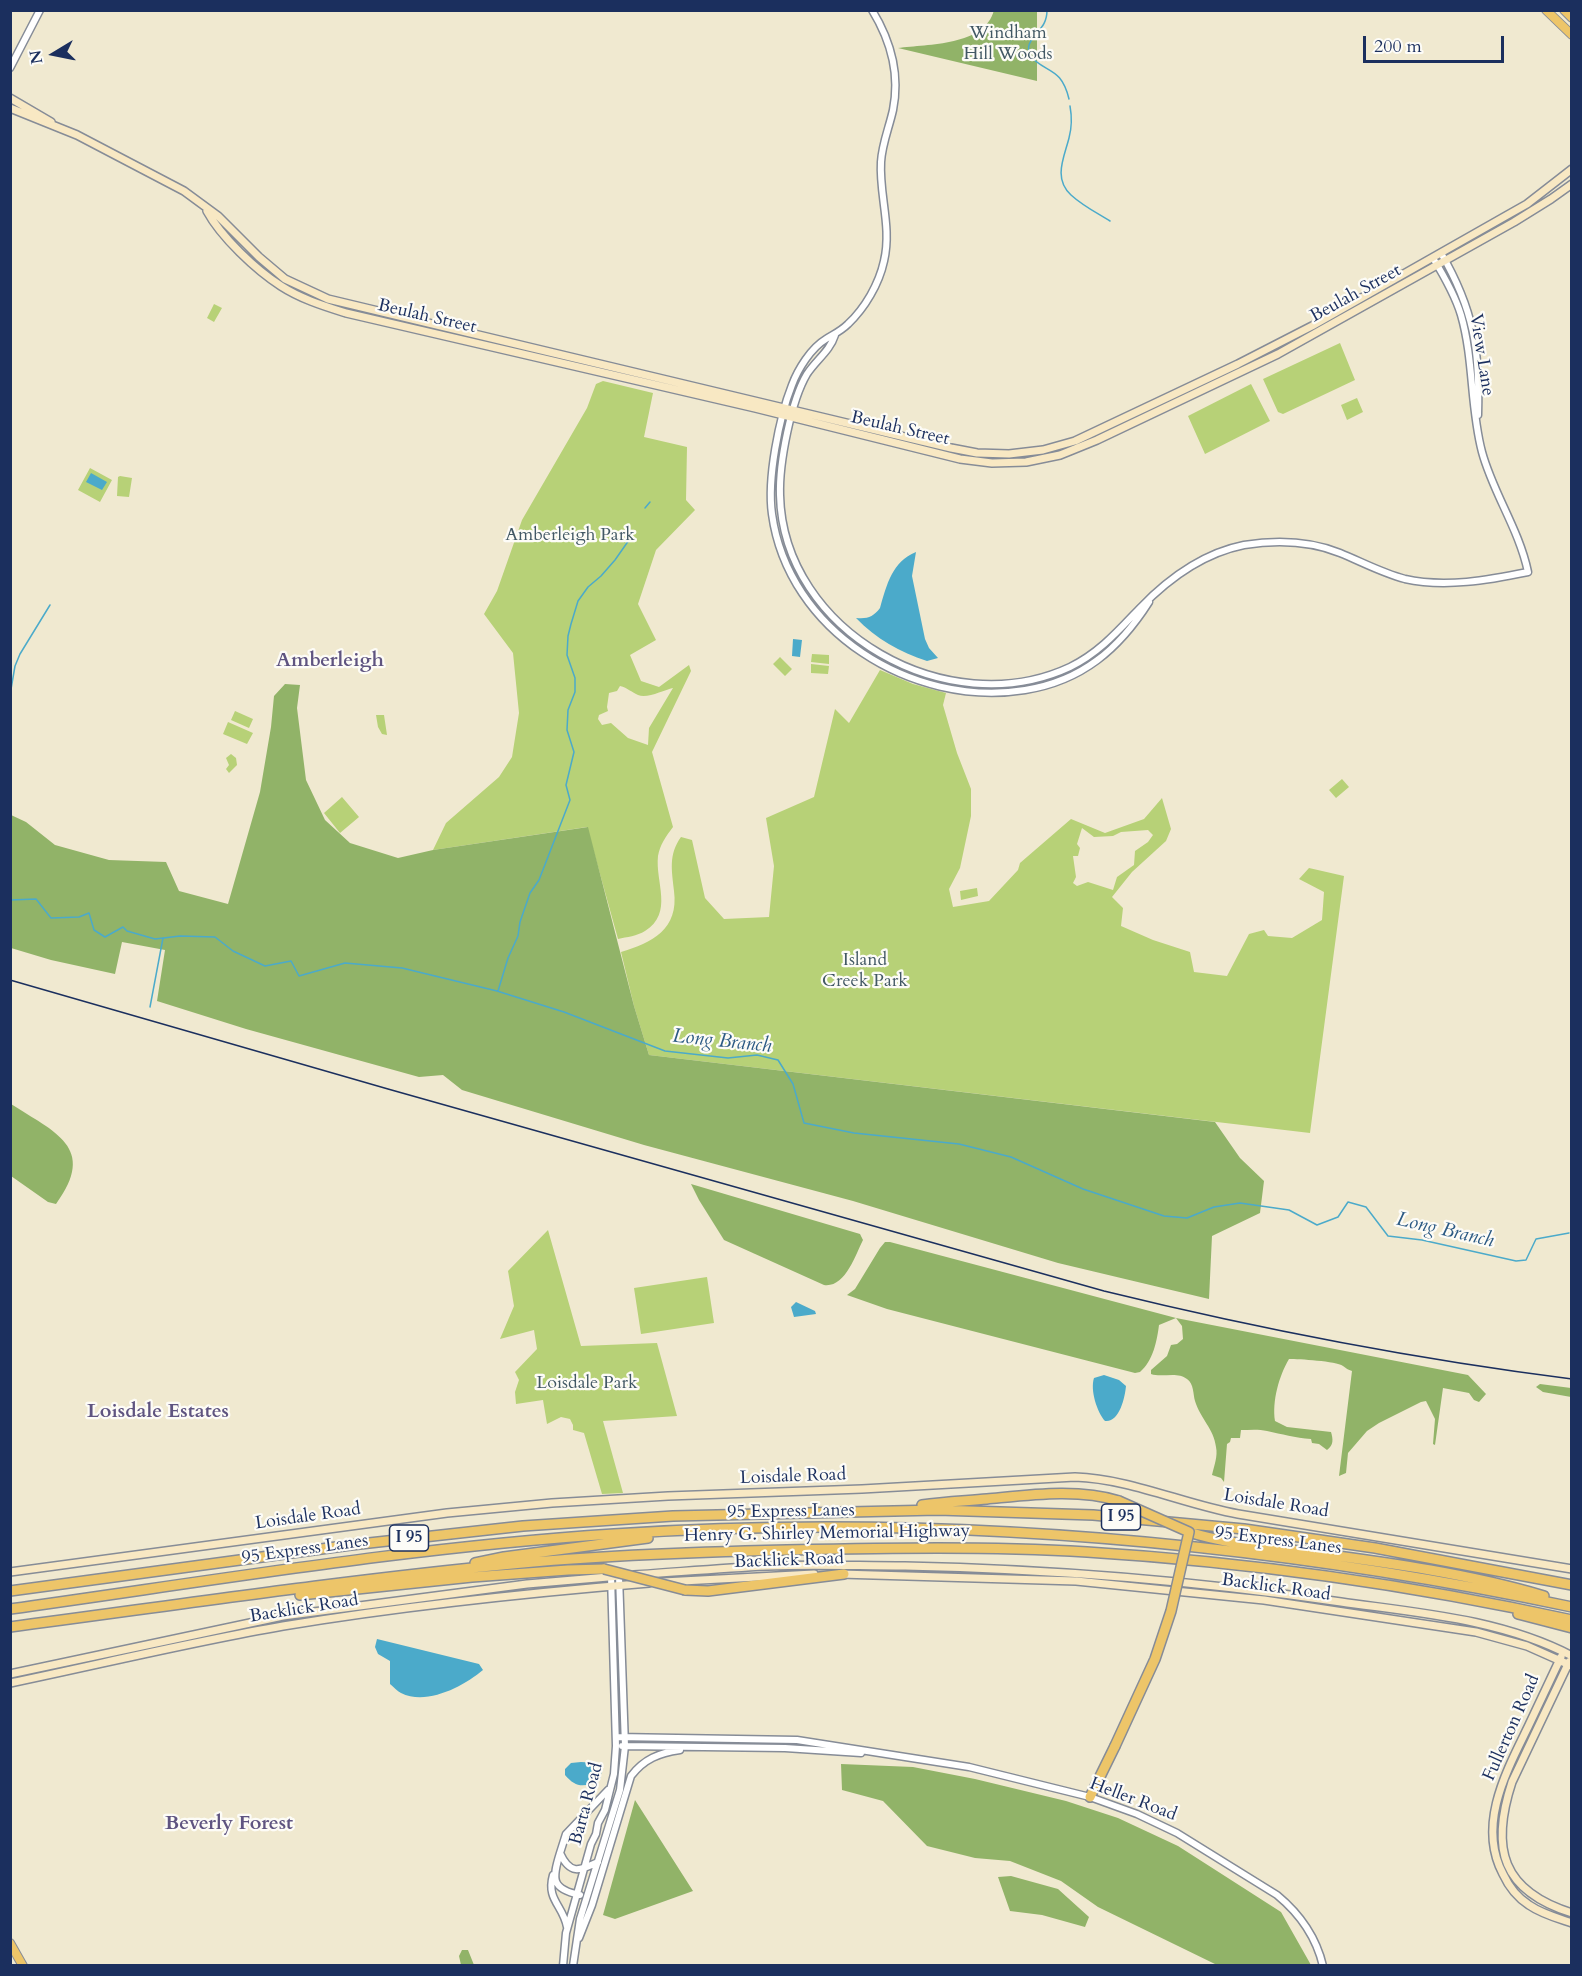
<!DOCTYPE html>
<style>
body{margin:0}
#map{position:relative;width:1582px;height:1976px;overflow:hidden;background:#f0e9d0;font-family:Cardo,serif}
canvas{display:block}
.frame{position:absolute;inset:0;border:12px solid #1b2f5e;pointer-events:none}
.north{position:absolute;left:24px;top:24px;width:60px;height:60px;-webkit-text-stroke:4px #fdfcf7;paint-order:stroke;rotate:260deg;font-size:16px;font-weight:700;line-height:24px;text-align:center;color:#1b2f5e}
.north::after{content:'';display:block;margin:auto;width:21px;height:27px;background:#1b2f5e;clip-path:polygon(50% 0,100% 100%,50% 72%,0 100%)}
.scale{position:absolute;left:1363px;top:36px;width:141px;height:27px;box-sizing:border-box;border:3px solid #1b2f5e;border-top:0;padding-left:8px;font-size:18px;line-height:21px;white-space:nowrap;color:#1b2f5e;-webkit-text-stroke:4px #fdfcf7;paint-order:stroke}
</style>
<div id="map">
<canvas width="1582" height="1976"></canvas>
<div class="frame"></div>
<div class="north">N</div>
<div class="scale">200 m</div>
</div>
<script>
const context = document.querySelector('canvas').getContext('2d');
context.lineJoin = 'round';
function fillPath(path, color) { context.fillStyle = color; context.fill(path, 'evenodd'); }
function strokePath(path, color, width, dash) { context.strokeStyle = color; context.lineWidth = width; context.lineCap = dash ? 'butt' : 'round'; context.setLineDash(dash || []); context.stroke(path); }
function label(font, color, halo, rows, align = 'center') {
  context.font = font + ' Cardo,serif'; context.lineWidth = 4.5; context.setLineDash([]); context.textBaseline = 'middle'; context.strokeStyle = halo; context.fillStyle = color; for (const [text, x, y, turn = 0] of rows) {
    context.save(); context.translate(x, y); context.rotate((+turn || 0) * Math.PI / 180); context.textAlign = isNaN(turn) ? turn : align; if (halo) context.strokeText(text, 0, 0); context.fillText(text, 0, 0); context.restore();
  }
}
fillPath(new Path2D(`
 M214,304L222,308L214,322L207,318Z
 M1340,343L1355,380L1283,414L1278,412L1263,379Z
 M603,381L653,393L644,437L687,447L686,500L695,510L656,550L638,604L656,640L630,655L641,681L659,687L689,665L691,671L652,752L673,827C666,836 660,845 658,856C655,882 674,913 645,931C637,936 627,937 618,939L587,827L433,850L446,823L499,777L512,757L519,713L513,653L484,614L497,591L522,520L587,408L596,384ZM620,686C628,688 631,692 638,695C647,699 664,690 673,688L649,728L648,745L628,738L611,723L602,725L598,719L599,715L608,711L607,707L609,693L617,691Z
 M1251,384L1270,421L1205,454L1188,416Z
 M1357,398L1363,412L1347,420L1341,405Z
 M90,468L112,480L100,502L78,490Z
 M120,476L132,478L129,497L117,496L118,477Z
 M812,654L829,655V664L811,662Z
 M780,657L792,669L785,676L773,664Z
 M811,664L829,666L828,674L811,673Z
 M880,670L913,684L946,693L943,705L957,753L971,789V816L960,868L949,889L953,907L989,901L1018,870L1020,863L1071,819L1105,833L1144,819L1162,798L1171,829L1166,841L1132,872L1112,897L1123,908L1121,926L1153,940L1190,952L1194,972L1227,976L1249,934L1264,930L1268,936L1292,938L1322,920L1324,892L1299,879L1309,868L1344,876L1310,1133L649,1055L634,1006L621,952C652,943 679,929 674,891C672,871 668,855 681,837L692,840L705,898L724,919L769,917L774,866L766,818L814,797L835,709L849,723ZM1082,828L1094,837L1113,836L1121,832L1148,830L1153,835L1148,842L1135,851L1134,865L1117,877L1113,890L1088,882L1077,886L1073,883L1076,877L1073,856H1078L1080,848L1077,844Z
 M235,711L253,719L249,728L231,720Z
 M384,715L387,735L382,734L378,727L376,715Z
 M228,722L253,733L247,744L223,734Z
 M231,754L236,758L237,765L229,773L226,769L229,765L226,758Z
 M1342,779L1349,787L1336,798L1329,790Z
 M342,797L359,817L340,833L324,813Z
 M977,888L978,896L961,900L960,891Z
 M548,1230L581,1346L657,1343L677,1416L603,1421L623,1493L602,1494L584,1433L573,1430V1425L570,1419L561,1417L547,1424L543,1400L516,1404L515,1392L519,1380L515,1372L537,1349L534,1330L500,1339L514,1306L508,1271Z
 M707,1277L714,1323L641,1334L634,1288Z`), '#b7d177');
fillPath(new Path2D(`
 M994,10L1037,11V81L898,48C928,44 985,46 994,10Z
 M285,684L300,685L297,708L306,780L325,820L350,843L398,858L433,850L588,827L634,1006L649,1055L1215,1122L1240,1158L1264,1181L1260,1213L1212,1236L1209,1299L1058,1263L853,1201L644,1145L462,1090L443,1075L419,1077L246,1029L157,1001L165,950L122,942L115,974L51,960L11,948V815L26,822L55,845L109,860L166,862L179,891L228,904L260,792L271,727L274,696Z
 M11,1104C54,1132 98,1147 56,1204L48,1202L11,1176Z
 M691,1184L860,1234L863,1240C855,1256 845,1288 824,1285L724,1240L699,1200Z
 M885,1242H890L1176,1318L1468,1375L1486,1394L1479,1402L1474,1400L1469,1393L1443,1388L1435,1445L1433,1444L1435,1419L1426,1401L1421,1402L1379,1423L1367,1431L1348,1453L1346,1473L1339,1476L1352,1371C1348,1370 1346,1368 1343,1366C1336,1361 1299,1359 1289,1359C1279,1376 1272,1401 1275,1421L1287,1427L1331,1432C1333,1439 1334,1445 1327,1450L1319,1444L1312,1443L1311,1439C1295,1438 1282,1434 1267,1431C1259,1429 1249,1430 1241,1430L1240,1438H1231L1230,1442L1227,1444L1224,1482L1221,1478L1212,1475C1214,1466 1218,1456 1216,1447C1214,1429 1200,1418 1195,1401C1193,1394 1194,1384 1187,1379C1177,1371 1162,1378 1151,1374V1370L1167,1356L1171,1345L1177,1344L1183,1339L1182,1326L1176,1318L1159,1325C1157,1341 1153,1361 1140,1372L1135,1373L887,1309L847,1295L855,1289L880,1248Z
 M1540,1384L1571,1388V1397L1543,1392L1536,1387Z
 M841,1764L913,1767L975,1779L1066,1801L1118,1818L1178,1846L1281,1912L1311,1965H1217L1098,1907L1061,1881L1010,1861L975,1858L927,1846L883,1801L842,1790Z
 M635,1800L693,1891L615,1919L603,1915Z
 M1011,1876L1058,1889L1089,1917L1085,1927L1042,1915L1010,1911L998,1877Z
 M462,1950H468L474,1965H461L459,1956Z`), '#91b368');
fillPath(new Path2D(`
 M91,473L107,482L102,490L86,482Z
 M916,552L912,576L925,639L929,648L938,658L927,661C900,652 876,639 856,618C868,619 873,617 880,608C887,584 892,562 916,552Z
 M793,639L802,640L800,657L792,656Z
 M796,1302L815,1311L816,1314L794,1317L791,1307Z
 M1104,1375L1119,1380L1126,1386C1125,1398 1119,1423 1105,1421C1097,1412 1090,1390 1094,1378Z
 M377,1639L479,1664L483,1670C464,1686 427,1706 401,1693C397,1691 394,1687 390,1684V1661L378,1654L375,1647Z
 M581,1762L597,1763L602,1770L600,1779C585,1788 576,1788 565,1775V1769L571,1763Z`), '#4baaca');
strokePath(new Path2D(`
 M1047,10C1047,29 1034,31 1029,45C1028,48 1029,51 1029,55C1046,74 1061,66 1069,99
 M1070,106C1072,117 1072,127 1069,138C1064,158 1053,178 1071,195C1083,206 1097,213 1110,221
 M645,508L650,502
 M10,695L15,666L20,654L50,605
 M10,900L36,899L51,918L79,917L89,913L94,930L105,937L123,927L127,931L155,939L180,936L215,937L233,951L265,966L291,961L299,976L345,963L402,968L497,991L564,1012L665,1051L728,1058L757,1055L778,1060L793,1084L804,1123L854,1133L959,1144L1011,1157L1083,1189L1164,1216L1187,1218L1214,1207L1240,1203L1289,1210L1317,1225L1338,1217L1348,1202L1366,1207L1388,1236L1422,1240L1516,1261L1526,1260L1536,1239L1569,1233
 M498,991L508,958L518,936L520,922L530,893L539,880L570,800L566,785L574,752L567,730L568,710L575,692V678L567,655L568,636L571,624L578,601L588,587L601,576L615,560L629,540
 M150,1007L163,938`), '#4baaca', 1.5);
const tertiary = new Path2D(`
 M872,10C891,41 900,75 893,110C889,128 882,144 881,162C879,195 892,227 884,261C879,284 865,308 848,324C841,331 834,334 826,339C811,348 798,369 792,385C779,418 767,479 772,514C788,631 912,708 1025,690C1082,681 1119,649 1149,602
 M10,68L40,10
 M1441,253C1474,310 1480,350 1478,415
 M835,335C830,351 816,360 807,374C791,401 779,463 780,495C783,632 948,724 1070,667C1099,653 1118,631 1140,608C1168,579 1204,553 1244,545C1276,540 1310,541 1340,553C1362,562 1382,573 1405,579C1445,588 1489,580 1528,572C1519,529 1493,493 1482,452C1470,407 1474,360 1461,315C1455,295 1444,276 1433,258
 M617,1737L797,1740L969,1767L1090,1797L1137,1814L1177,1833L1277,1895C1300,1914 1316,1936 1323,1966
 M622,1746L785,1748L861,1753
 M560,1853C552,1879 551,1889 580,1895
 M598,1862C579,1871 570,1875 560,1853L566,1834L608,1790
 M553,1875C546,1900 563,1905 567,1927
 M579,1938L592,1905L631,1776C644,1759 659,1753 680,1750
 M563,1966L566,1933L591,1844L596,1834L598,1823L605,1810L614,1774L616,1746L611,1576
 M573,1966L580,1919L620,1790L625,1746L619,1576`);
const secondary = new Path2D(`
 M10,98L51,122
 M10,108L77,135L184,191L218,216L259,257L285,279L328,299L951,448L977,453L1009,454L1043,450L1075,441L1238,364L1312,326L1504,217L1527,204L1572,169
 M207,211C221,237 256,270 281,286C301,299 324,306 346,313L755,408L960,459L992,463L1026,462L1060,455L1097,440L1278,354L1514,222L1551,199L1572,184
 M10,1572L447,1513L552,1503L668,1496L862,1489L1075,1477C1131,1479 1183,1504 1238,1514L1572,1569
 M840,1574L1076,1581L1264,1600L1476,1632L1527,1646L1572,1666
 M634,1575C679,1572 723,1568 767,1566C813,1564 859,1566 905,1566C1051,1569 1197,1581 1341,1602C1419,1613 1501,1619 1572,1656
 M663,1582L814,1574
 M1561,1657C1550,1680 1539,1704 1528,1727C1506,1772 1477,1825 1503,1874C1509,1887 1518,1898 1529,1905C1542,1914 1557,1918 1572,1923
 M1569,1662L1512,1782C1490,1849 1502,1891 1572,1913
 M10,1674L283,1616L527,1584L620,1576
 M10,1683C101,1664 191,1642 283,1626C404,1606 527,1593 649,1583`);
const primary = new Path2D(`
 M1546,10L1572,35
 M1564,10L1572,18
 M10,1943L23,1966`);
const motorway = new Path2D(`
 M922,1505C943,1502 965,1501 987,1499C1029,1495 1078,1488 1119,1501
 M1189,1532C1229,1545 1274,1547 1315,1553C1391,1563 1470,1574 1544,1596
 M475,1563L504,1557L648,1538
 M685,1590L708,1591L844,1574
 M10,1591L351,1545L523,1526L673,1516L938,1510L1093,1515L1244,1529L1375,1548L1572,1585
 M300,1595L472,1577L568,1570L604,1569
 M10,1609C211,1581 411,1547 614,1534C934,1513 1257,1541 1572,1607
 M1518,1614L1572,1628
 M10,1627C177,1605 344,1580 512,1564C603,1555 695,1552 787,1550C887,1548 988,1546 1087,1552C1250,1562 1412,1585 1572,1620
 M1090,1797L1115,1746`);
strokePath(tertiary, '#868c97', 9);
strokePath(secondary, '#868c97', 10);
strokePath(primary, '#868c97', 10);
strokePath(motorway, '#868c97', 12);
strokePath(tertiary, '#fff', 6);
strokePath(secondary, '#f8e8c3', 7);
strokePath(primary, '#edc569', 8);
strokePath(motorway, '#edc569', 9);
strokePath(new Path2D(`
 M10,980L388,1089L1104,1291C1259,1329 1414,1359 1572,1379`), '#1b2f5e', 1.5);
const motorwayBridge = new Path2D(`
 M604,1569L685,1590
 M1115,1746L1155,1659L1171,1611L1189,1532L1119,1501`);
strokePath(motorwayBridge, '#868c97', 12, []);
strokePath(motorwayBridge, '#edc569', 9);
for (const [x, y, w] of [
 [1121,1517,39],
 [409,1538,39]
]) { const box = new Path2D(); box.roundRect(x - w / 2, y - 13, w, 26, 4.5); context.fillStyle = '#fdfcf7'; context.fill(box); strokePath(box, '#1b2f5e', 1.5); }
label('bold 16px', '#1b2f5e', null, [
 ["I 95",1121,1517],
 ["I 95",409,1538]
]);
label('18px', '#425864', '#fdfcf7', [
 ["Windham",1008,34],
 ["Hill Woods",1008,55],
 ["Amberleigh Park",570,536],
 ["Island",865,961],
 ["Creek Park",865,982],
 ["Loisdale Park",587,1384]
]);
label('18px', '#1b2f5e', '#fdfcf7', [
 ["Beulah Street",1356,294,-29],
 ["Beulah Street",427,317,13],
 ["View Lane",1481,355,81],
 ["Beulah Street",900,429,13],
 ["Loisdale Road",793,1477,-2],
 ["Loisdale Road",1276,1504,9],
 ["95 Express Lanes",791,1512,-1],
 ["Loisdale Road",308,1517,-8],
 ["Henry G. Shirley Memorial Highway",827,1534,-1],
 ["95 Express Lanes",1278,1541,7],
 ["95 Express Lanes",305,1550,-8],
 ["Backlick Road",789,1561,-2],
 ["Backlick Road",1276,1588,8],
 ["Backlick Road",304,1609,-9],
 ["Fullerton Road",1512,1728,-66],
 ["Heller Road",1133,1800,21],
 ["Barta Road",587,1804,-75]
]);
label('bold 20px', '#5f5480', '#fdfcf7', [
 ["Amberleigh",330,661],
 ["Loisdale Estates",158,1412],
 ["Beverly Forest",229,1824]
]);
label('italic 20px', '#2c5a84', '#fdfcf7', [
 ["Long Branch",722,1042,6],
 ["Long Branch",1445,1231,13]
]);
</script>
